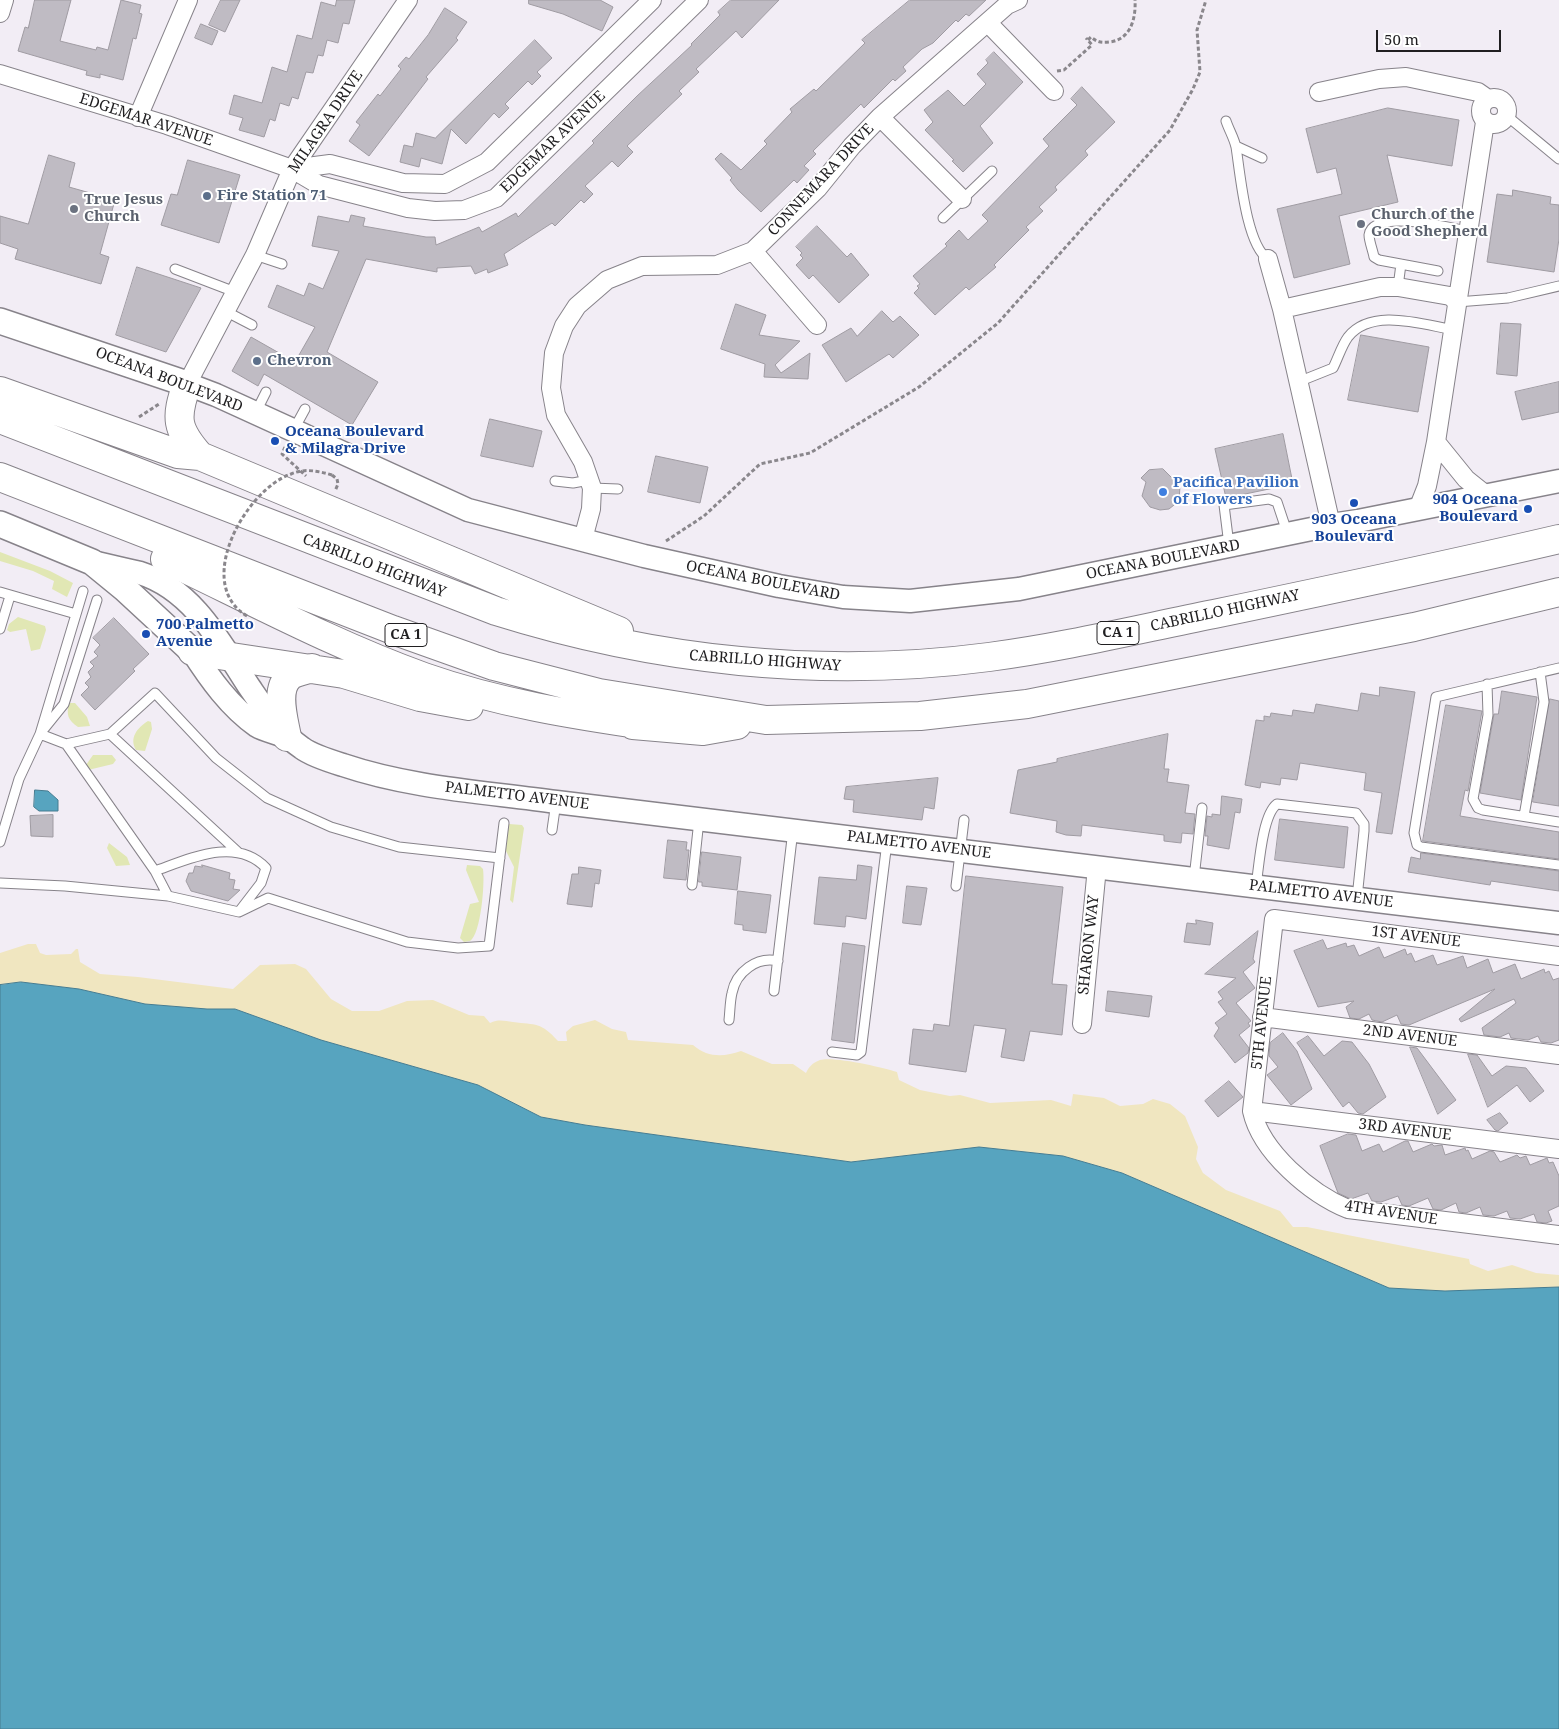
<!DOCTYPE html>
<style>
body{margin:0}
#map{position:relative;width:1559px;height:1729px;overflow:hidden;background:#f2edf5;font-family:"Noto Serif",serif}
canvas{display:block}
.scale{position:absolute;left:1376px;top:30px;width:125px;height:22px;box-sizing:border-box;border:2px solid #201f21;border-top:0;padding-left:6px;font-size:15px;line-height:18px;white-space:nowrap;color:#201f21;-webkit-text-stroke:4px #fff;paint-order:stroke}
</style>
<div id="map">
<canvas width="1559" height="1729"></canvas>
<div class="scale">50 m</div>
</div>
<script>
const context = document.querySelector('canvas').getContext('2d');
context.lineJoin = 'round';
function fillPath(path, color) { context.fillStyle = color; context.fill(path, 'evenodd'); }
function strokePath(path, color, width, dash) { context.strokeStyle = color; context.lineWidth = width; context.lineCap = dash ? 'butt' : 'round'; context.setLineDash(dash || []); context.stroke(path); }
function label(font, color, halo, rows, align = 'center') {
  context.font = font + ' "Noto Serif",serif'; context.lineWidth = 4; context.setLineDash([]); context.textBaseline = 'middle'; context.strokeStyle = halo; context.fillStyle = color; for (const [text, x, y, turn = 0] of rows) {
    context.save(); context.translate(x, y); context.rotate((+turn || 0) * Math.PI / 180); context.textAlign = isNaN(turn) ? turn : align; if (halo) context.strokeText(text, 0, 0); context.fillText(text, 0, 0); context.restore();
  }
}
fillPath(new Path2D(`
 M0,552L50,571L73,583L67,597L52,589L54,581L33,571L0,561Z
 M18,617L45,626L46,630L40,649L31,651L26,629L10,632L7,630L9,624Z
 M69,703H75L87,717L90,726L78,727C68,720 66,715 69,703Z
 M148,721L151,722L152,729L145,751L136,750C129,738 137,728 148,721Z
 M93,755H112L116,760L113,764L88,770L86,765Z
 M509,824L522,825L524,828L513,903L510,900L514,867L505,849Z
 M109,843L127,857L130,865L116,866L107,848Z
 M467,865L480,866L483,869C485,883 481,934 470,941L464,942L460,938L470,904L479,902L466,870Z`), '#e1e7b4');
fillPath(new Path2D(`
 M28,944H36L40,953L46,955L71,954L76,949H78L80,962L100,974L138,977L233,989L260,965L295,964L306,969L331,999L352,1011H379L407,1001L433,1000L469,1015L484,1016L490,1023C499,1019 504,1021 513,1022C536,1025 541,1022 558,1041H567L566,1032L573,1026L595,1020L612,1029L626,1032L628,1040L693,1045C708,1058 724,1057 741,1051L772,1064H793L806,1073C809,1067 812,1063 820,1060C833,1056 882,1067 897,1072L899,1080L920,1090L950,1096L960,1095L990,1103L1051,1100L1071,1106L1073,1094L1104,1098L1120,1106L1143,1104L1153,1099L1170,1104L1185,1116L1198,1147L1196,1159L1203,1173L1226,1190L1280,1211L1293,1227H1307L1469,1259L1470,1264L1488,1271L1512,1265L1536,1273L1559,1275V1287L1445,1291L1389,1288L1122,1173L1063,1156L979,1147L851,1162L585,1125L541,1117L478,1085L321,1040L235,1009H207L145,1004L79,989L21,982L0,985V953Z`), '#f0e6c0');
const water = new Path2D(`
 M35,790L48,791L58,800V811H39L34,807Z
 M21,982L79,989L145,1004L207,1009H235L321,1040L478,1085L541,1117L585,1125L851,1162L979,1147L1063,1156L1122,1173L1389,1288L1445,1291L1559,1287V1729H0V985Z`);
fillPath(water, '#57a4bf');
strokePath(water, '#467c90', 1);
const building = new Path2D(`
 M35,0H71L60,41L96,50L97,47L108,50L121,0L141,5L139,13L142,14L136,39L133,38L123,80L100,74V78L86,75L87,71L18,51L25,27L28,28Z
 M221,0H240L225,32L209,25Z
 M337,0H355L349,24L343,23L338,43L327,40L323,56L318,55L313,73L306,72L298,99L292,97L289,106L280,103L275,121L270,119L264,137L239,130L243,118L229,114L234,95L262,103L272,67L287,72L297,35L312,39L321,2L335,6Z
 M529,0H600L613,7L602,31L563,14L529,4Z
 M731,0H779L742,38L736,31L696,69L699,72L679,91L682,94L627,146L633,152L618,167L612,161L585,186L593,194L584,203L581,200L555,226L552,223L504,254L508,265L488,273L487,269L475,274L471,266L437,268V272L366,259L327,352L378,382L352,425L264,374L258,386L232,371L251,337L295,362L315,327L268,307L277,285L304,296L309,283L323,289L339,251L312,246L318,216L349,222L351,215L365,218L363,226L426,237H435L436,245L479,227L482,232L516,213L518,217L594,143L592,141L637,96L692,45L691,44L720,15L718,12Z
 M910,0H986L969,16L966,14L958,22L956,20L933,43L922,49L903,67L906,71L895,81L893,79L864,108L861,104L813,151L816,154L804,166L809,170L797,183L794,180L761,212L738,190L730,180L732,178L715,159L721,153L741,170L767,144L764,141L792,112L790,109L814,89L816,91L865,43L862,40Z
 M445,8L467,22L456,38L458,40L426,77L428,79L369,156L349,141L360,125L356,122L378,94L380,96L401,69L398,66L406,57L409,59L428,35Z
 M201,24L218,31L212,45L195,38Z
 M535,40L552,58L537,72L541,76L532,85L528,81L505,104L509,108L499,118L494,113L466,144L451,129L442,164L421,158L419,167L400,162L404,145L413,147L416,133L435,138Z
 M994,52L1023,82L980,126L993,143L963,172L952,161L954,160L925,130L933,122L924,110L948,90L964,106L986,84L977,74L988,63L986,60Z
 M1082,87L1115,122L1085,151L1088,155L1055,187L1057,190L1039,207L1043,211L1026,227L1029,230L994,265L996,267L969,290L966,287L935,315L914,293L919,288L917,286L920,284L913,276L947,246L945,244L959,230L968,240L988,221L982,215L1049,146L1043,139L1077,105L1071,99Z
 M1388,108L1459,120L1452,166L1387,155L1398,202L1339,216L1350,264L1294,278L1277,209L1342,194L1336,168L1317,173L1306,129Z
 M49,155L75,163L69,187L115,200L100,254L109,257L101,284L15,259L18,249L0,243V216L28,224Z
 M188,160L240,175L219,243L161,225L171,194L177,195Z
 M1513,190L1551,197L1550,204L1559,205V239L1554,272L1487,262L1497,194L1512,196Z
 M817,226L847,257L851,253L869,275L839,303L813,275L809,279L796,265L803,258L800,255L802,253L796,247Z
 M137,267L201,288L166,352L116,335Z
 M736,304L766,315L759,335L800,341L775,365L781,373L810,353L808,379L764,377L765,364L721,349Z
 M882,311L893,322L900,316L919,335L893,358L889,354L846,382L822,345L851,328L857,336Z
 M1501,323L1521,324L1517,376L1497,374Z
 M1361,335L1429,347L1418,412L1348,400Z
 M1559,382V412L1522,420L1515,392Z
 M490,419L542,431L533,467L481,456Z
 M1283,434L1293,484L1226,498L1215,449Z
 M656,456L708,467L700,503L648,492Z
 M1163,469L1180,486L1179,501L1169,509L1160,510L1150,507L1142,496L1146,482L1141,478L1149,470Z
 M114,618L149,654L133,669L135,671L95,710L81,695L89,687L85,683L91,677L88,672L94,666L90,662L98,656L94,652L100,645L93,638Z
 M1380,687L1415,692L1392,834L1376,832L1382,793L1364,790L1366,773L1300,763L1297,780L1281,778L1280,785L1261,782L1260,788L1245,785L1256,720L1264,721V716L1270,717L1271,713L1292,716L1293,710L1314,713L1316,704L1358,711L1361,693L1379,696Z
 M1502,691L1537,697L1521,800L1480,793L1494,714H1498Z
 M1550,699L1559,701V806L1533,802Z
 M1446,705L1482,711L1468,791L1465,790L1460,816L1559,832V859L1423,841Z
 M1168,734L1164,769H1169L1167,782L1189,785L1185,813L1195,814L1193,834L1182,833L1181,843L1164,841V835L1082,825L1081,836L1066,835L1056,832L1057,821L1010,813L1018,770L1057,762V759Z
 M938,778L934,809L924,807L922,820L853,812L854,800L844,799L846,787Z
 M1222,796L1242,799L1240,813L1235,812L1229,849L1207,845L1208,836H1205L1207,816L1212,817V814L1220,815Z
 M53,815V837L31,836L30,816Z
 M1280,819L1348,827L1344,868L1275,860Z
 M668,840L687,842L686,850H689L686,880L664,878Z
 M702,852L741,857L737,890L702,886V882H699Z
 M1421,853L1559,871V891L1491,881L1490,885L1408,872L1411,857L1420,859Z
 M202,865L230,873L229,879L235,880L233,889L240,890L228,901L191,891L186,881L189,873H193L195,866L202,867Z
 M858,865L872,867L866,919L846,916L845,927L814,924L819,877L856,880Z
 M579,867L601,870L599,884L595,883L592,907L567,904L572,874H578Z
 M966,876L1063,887L1052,984L1067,985L1062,1035L1030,1031L1024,1061L1001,1057L1006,1029L974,1025L966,1072L909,1064L913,1029L933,1031L934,1024L949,1026Z
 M907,886L927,888L921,925L903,923Z
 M738,891L771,895L766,933L743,930V925L735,924Z
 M1196,920L1213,923L1210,945L1184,942L1187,923L1196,924Z
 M1258,931L1253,959L1255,962L1243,972L1255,988L1236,1003L1251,1021L1248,1023L1250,1026L1239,1035L1249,1048L1248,1053L1235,1063L1214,1036L1219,1028L1215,1023L1227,1014L1218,1002L1223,999L1218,992L1236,978L1205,974Z
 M1323,940L1327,949L1346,943L1347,947L1354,945L1359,956L1379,947L1384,958L1405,949L1407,955L1411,953L1415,962L1433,955L1437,965L1463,956L1467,968L1488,959L1493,973L1515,964L1521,979L1544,969L1545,973L1549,971L1553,980L1559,978V1040L1551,1043L1541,1042L1538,1036L1528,1040L1511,1038L1509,1033L1500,1037L1484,1035L1482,1028L1516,1003L1514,999L1461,1022L1459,1019L1495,989L1409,1025L1401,1024L1397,1015L1382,1022L1372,1020L1369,1014L1359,1019L1350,1018L1346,1007L1354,1001L1318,1007L1294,951Z
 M843,943L865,946L854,1043L832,1040Z
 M1108,991L1152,996L1149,1017L1106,1011Z
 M1283,1033L1297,1051L1312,1089L1291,1105L1267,1075L1278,1067L1269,1056L1270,1043Z
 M1308,1036L1324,1056L1342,1041L1352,1042L1369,1064L1386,1097L1363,1114L1358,1113L1349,1102L1343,1107L1297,1043Z
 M1410,1047L1417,1048L1456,1100L1438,1114Z
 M1468,1054L1477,1055L1492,1076L1506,1066L1526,1068L1544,1091L1530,1102L1517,1085L1488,1107Z
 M1229,1081L1243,1097L1218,1117L1205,1101Z
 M1500,1113L1508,1123L1498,1131L1495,1130L1487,1120Z
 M1348,1134L1356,1135L1362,1151L1379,1144L1383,1152L1405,1141H1408L1413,1152L1432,1144L1434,1146L1442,1145L1445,1155L1465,1148L1466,1151L1468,1150L1472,1159L1490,1151L1494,1152L1500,1162L1517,1155L1520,1158L1526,1156L1530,1165L1547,1158L1549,1163L1553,1162L1559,1176V1206L1548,1211L1552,1221L1546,1223L1537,1222L1534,1214L1520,1219L1510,1218L1507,1211L1494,1216L1483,1215L1480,1207L1466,1213L1459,1212L1456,1203L1441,1210L1433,1209L1428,1198L1409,1206L1402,1205L1398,1196L1381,1202L1372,1201L1368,1193L1351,1199L1338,1193L1320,1146Z`);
fillPath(building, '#bfbbc3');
strokePath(building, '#9f9ba2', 1);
const service = new Path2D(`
 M1507,116L1559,159
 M1226,121C1229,130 1234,138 1236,147C1240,172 1246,245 1268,259
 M1236,146L1262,158
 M943,218L992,171
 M255,255L282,264
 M175,269L235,292
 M1438,271L1379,260L1374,257C1373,251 1369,241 1369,235C1373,208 1451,228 1467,231
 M1398,287L1401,264
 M1457,302L1508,298L1559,286
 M225,311L252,325
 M1298,382L1333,368C1338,358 1342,345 1348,337C1372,307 1423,325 1455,330
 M256,412L266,392
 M293,431L305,409
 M555,481L573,483L589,480
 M592,488L618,489
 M1229,545L1224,505L1269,499L1277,502L1287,532
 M0,592L76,614
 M0,629L10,596
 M1559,668L1436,697L1414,833L1417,845L1421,847L1559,865
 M1487,684L1488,715L1473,799L1478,808L1483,810L1559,822
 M43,730L64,704L97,600
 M40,734L66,744L110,734L155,693L216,758L267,798L331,827L399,847L500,858
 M110,734L239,853
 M66,744L155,871L168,896
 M1524,816L1544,702L1540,672
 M552,830L556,802
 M0,842L19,779L40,734L83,591
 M155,871C189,859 236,836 266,868L261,883L241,909
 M1194,878L1202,808
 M0,883L65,886L168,896L239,912L268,898L407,942L458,948L489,946L504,823
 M692,885L699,820
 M956,886L964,820
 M1256,886C1259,867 1262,815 1277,804L1356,813L1364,824V831L1357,898
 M774,991L793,830
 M729,1020C730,1011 730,1001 732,993C736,972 757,956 778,961
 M832,1052L857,1055L861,1052L887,842`);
const minor = new Path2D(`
 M0,13L4,0
 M988,23L1054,91
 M0,74L167,125L292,169L319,185L408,208L435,211L464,210L496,198L699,0
 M1319,92L1379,79L1406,77L1478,92L1488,99
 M1481 111a13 13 0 1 1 26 0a13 13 0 1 1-26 0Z
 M138,117L188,0
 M880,117L962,199
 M1485,122L1436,442L1466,479L1486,495
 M292,169L330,164L403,183L445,184L487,162L652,0
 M753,251L817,325
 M1268,259L1282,309L1331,525
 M1282,309L1380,287H1398L1450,296L1457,302
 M187,384L255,255L292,169L408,0
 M1418,509L1427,486L1436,442
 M583,539L591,509L592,488L583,462L556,415L551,388L554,353L564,326L577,306L607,280L642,266L717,265L753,251L818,188L852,146L880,117L1007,5L1018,0
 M1559,956L1274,919L1252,1111C1261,1152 1311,1194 1348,1209L1559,1235
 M1262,1017L1559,1055
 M1082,1024L1097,867
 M1252,1111L1559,1149`);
const tertiary = new Path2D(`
 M187,384L216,395L468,510L644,556L779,586L843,597L910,601L1019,589L1331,525L1358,521L1559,481
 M92,562C108,566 124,569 140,573C194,590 221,644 250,688C265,710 280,733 302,748C313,756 330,761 343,765C411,788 485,792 556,802L1559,923
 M192,651C210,679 230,707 257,726C265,731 278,733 287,737`);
const secondary = new Path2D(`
 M0,321L187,384
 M0,524L92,562L125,589L192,651`);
const motorway = new Path2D(`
 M187,384C175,418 176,429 200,456
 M0,391L178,454L200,456L619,631
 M0,419L496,611C655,661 823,679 989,657C1065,647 1139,629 1214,614C1329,590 1444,566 1559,539
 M0,477L393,630L494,666L599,693L766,720L920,716L1027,704L1414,627L1559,592
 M165,559C251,600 335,645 424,677C498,703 574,715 650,726
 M192,651L344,674L420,697L469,706
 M633,725L703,731L737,725
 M287,737C284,720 274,689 290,676C295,672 306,670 312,668`);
strokePath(service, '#87838a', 11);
strokePath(minor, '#87838a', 20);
strokePath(tertiary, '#87838a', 25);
strokePath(secondary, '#87838a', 28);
strokePath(motorway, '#87838a', 30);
strokePath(new Path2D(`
 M1088,40L1091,37C1097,42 1101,43 1109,42C1131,40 1136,18 1135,0
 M1057,71L1064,70L1092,45L1086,38
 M139,417L159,404
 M285,447L282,454L306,476
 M332,475L337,479L338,484L335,491
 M666,541L704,516L760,464L810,453L919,387L998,323L1170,130L1193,89L1200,72L1197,30L1206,0`), '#8a878c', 3, [4, 2.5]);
strokePath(service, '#fff', 9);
strokePath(minor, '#fff', 18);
strokePath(tertiary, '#fff', 22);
strokePath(secondary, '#fff', 25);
strokePath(motorway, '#fff', 28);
strokePath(new Path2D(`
 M247,616C193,584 245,490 291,474C305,468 318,471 332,475`), '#8a878c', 3, [4, 2.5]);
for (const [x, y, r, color] of [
 [207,196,5,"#5c6f8a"],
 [74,209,5,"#6b7280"],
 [1361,224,5,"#6b7280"],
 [257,361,5,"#5c6f8a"],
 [275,441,5,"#1a4fb4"],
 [1163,492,5,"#3f7fe0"],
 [1354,503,5,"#1a4fb4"],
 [1528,509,5,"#1a4fb4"],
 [146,634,5,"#1a4fb4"]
]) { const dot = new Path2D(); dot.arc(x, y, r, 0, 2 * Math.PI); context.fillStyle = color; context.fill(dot); strokePath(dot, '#fff', 2); }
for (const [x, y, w] of [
 [1118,633,42],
 [406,635,42]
]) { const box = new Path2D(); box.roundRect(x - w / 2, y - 11.5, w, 23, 4); context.fillStyle = '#fff'; context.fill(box); strokePath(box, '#201f21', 1); }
label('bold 14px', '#201f21', null, [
 ["CA 1",1118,633],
 ["CA 1",406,635]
]);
label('15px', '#201f21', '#fff', [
 ["EDGEMAR AVENUE",146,120,18],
 ["MILAGRA DRIVE",326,122,-56],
 ["EDGEMAR AVENUE",553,142,-44],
 ["CONNEMARA DRIVE",821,180,-47],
 ["OCEANA BOULEVARD",169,380,21],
 ["OCEANA BOULEVARD",1163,560,-11],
 ["CABRILLO HIGHWAY",374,566,21],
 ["OCEANA BOULEVARD",763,581,11],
 ["CABRILLO HIGHWAY",1225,611,-12],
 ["CABRILLO HIGHWAY",765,661,4],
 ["PALMETTO AVENUE",517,796,7],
 ["PALMETTO AVENUE",919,845,7],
 ["PALMETTO AVENUE",1321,894,7],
 ["1ST AVENUE",1416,937,7],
 ["SHARON WAY",1089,945,-84],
 ["5TH AVENUE",1262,1023,-84],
 ["2ND AVENUE",1410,1036,7],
 ["3RD AVENUE",1405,1130,7],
 ["4TH AVENUE",1391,1213,9]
]);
label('bold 15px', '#4e5e75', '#fff', [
 ["Fire Station 71",217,196],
 ["Chevron",267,361]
], 'left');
label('bold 15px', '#5b616d', '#fff', [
 ["True Jesus",84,200],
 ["Church",84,217],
 ["Church of the",1371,215],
 ["Good Shepherd",1371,232]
], 'left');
label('bold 15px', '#164399', '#fff', [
 ["Oceana Boulevard",285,432],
 ["& Milagra Drive",285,449],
 ["904 Oceana",1518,500,"right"],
 ["Boulevard",1518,517,"right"],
 ["903 Oceana",1354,520,"center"],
 ["Boulevard",1354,537,"center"],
 ["700 Palmetto",156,625],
 ["Avenue",156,642]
], 'left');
label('bold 15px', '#366cbe', '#fff', [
 ["Pacifica Pavilion",1173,483],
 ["of Flowers",1173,500]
], 'left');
</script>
